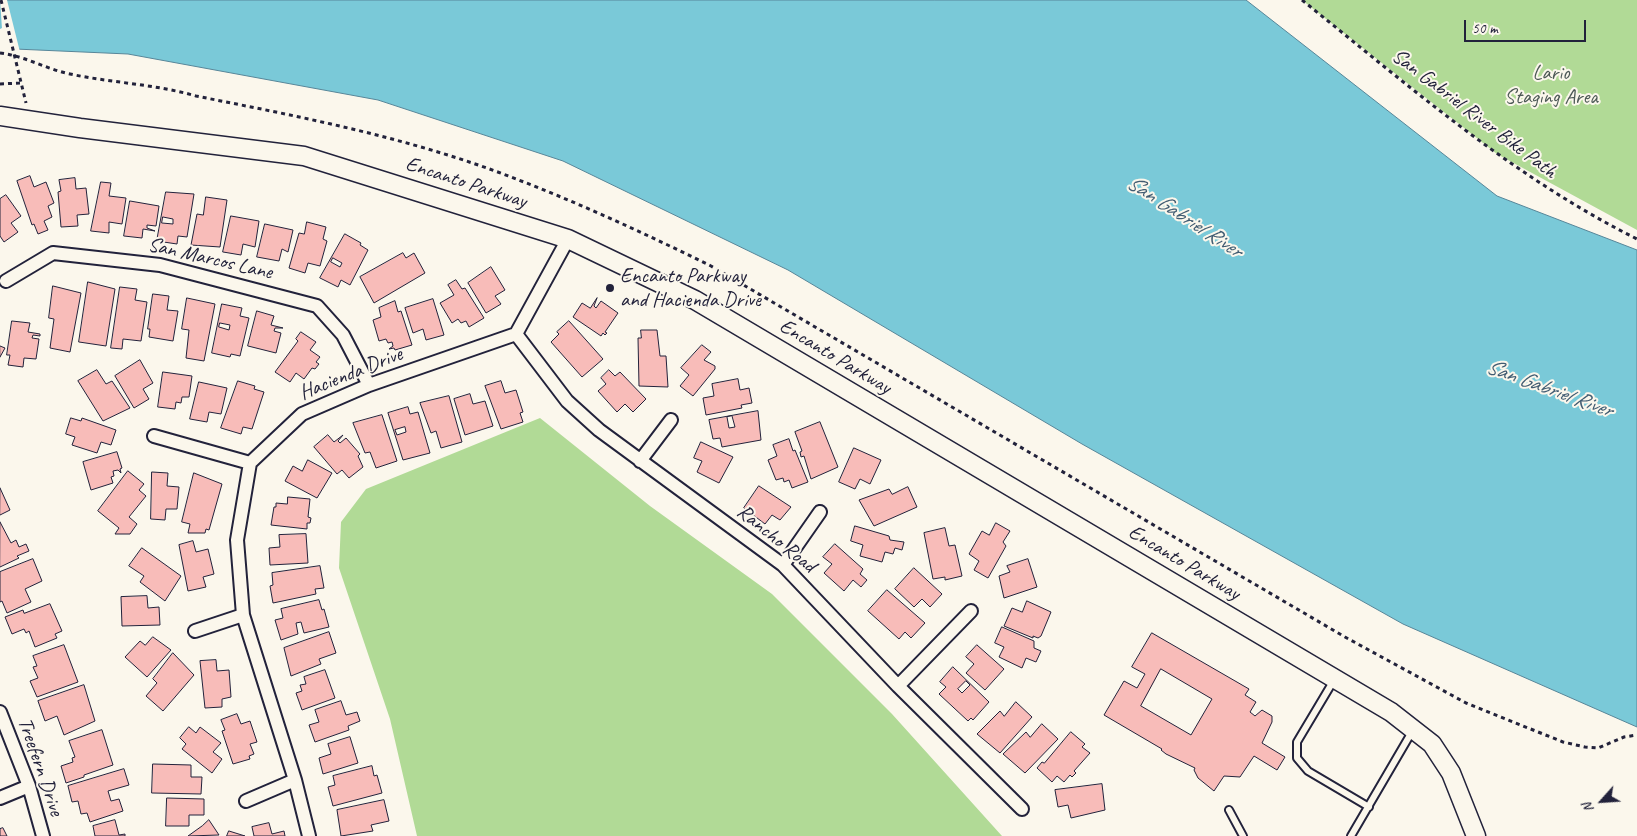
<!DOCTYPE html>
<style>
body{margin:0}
#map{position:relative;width:1637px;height:836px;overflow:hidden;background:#fbf7ec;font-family:Caveat,sans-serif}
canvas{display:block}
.north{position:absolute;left:1577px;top:776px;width:50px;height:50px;-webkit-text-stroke:4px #fbf7ec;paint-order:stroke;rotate:244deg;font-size:14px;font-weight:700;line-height:20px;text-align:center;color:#22223b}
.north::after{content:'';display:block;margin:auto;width:18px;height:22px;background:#22223b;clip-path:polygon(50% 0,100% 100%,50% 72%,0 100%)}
.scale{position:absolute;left:1464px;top:20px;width:122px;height:22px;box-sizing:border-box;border:2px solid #22223b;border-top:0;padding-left:6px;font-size:15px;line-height:18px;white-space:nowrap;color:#22223b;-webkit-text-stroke:4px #fbf7ec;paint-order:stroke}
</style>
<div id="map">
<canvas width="1637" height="836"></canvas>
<div class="north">N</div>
<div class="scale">50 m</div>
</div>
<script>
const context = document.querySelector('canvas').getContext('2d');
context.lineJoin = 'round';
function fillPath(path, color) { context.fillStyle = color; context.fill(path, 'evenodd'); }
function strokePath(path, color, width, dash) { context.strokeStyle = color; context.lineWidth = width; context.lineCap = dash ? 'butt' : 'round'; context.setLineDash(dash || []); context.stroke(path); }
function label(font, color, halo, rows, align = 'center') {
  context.font = font + ' Caveat,sans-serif'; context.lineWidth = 4; context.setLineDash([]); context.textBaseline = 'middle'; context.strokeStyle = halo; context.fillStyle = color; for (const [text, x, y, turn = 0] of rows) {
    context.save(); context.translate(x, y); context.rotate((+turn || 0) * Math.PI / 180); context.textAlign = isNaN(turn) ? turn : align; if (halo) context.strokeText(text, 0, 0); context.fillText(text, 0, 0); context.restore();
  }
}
fillPath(new Path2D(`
 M1302,0H1637V230L1497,154Z
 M540,418L650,506L772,594L892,714L1002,836H417L390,719L339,568L341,522L366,489Z`), '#b1da96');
const water = new Path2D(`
 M0,0H1246L1497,196L1637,250V727L1403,624L1082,444L788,270L563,161L378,100L128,54L15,49L0,46Z`);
fillPath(water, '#7ac9d8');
strokePath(water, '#578699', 1);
fillPath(new Path2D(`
 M0,0H7L20,52L0,49V29L2,28Z`), '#fbf7ec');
const building = new Path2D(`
 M30,176L34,187L46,182L54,203L48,206L52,217L44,221L48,230L38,234L34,224L32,225L17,181Z
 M75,178L76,189L86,188L89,214L77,215L78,226L61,227L58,192L61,191L59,180Z
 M101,182L111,183L109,196L126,198L122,224L109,222V233L91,231Z
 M166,192L194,194L187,237L178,236L177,244L157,241ZM163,217L173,219V224L162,223Z
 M6,195L21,216L11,223L18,232L4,242L0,236V199Z
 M206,197L227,200L220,247L191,245L197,214L203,215Z
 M130,201L159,206L156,226L147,225V228L155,231L143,229L142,238L124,236Z
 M231,216L259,221L255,247L243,244L241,255L223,252Z
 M307,222L326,227L323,239L327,241L320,266L308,263L305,273L289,268L299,233L304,234Z
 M265,224L293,230L288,252L282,249L279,261L257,257Z
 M345,234L361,243L360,245L368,250L350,285L341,280L338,287L320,278ZM333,258L342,263L340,267L331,262Z
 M403,253L406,258L414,253L425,273L374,303L360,277Z
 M491,267L505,290L495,296L501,304L486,313L468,283Z
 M456,280L462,289L465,288L484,318L469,327L466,321L461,323L458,319L452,323L440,303L454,295L448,285Z
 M88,282L115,289L106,346L79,342Z
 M53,286L81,293L70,352L50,348L54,319L49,318Z
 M120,287L137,289L135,300L147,302L141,341L123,339L122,349L111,348Z
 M153,294L169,296L167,310L178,311L173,341L149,337L150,329H148Z
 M187,298L215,304L204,361L186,358L189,330L182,329Z
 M597,298L594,306L596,308L601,301L618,313L605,332L607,333L605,335L603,333L601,336L573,317L582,303L590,308Z
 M433,299L444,335L426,340L423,329L413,333L405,308Z
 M395,301L398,312L401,311L412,345L395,350L394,348L389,349L393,346L392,342L388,343L386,339L379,341L373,320L381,317L379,308Z
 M222,304L242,308L240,316L249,318L240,356L231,354L230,357L212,353ZM220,323L230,325L229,330L219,327Z
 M257,311L274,316L271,325L283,328H275L274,331L281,333L276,353L248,346Z
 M12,321L30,323L28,332L40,334V336L33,335L32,338L39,339L36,359L24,358L23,367L8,365L10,355H7Z
 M569,321L603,359L582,377L551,342L559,334L557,332Z
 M641,330H657L660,356H666L668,387L639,386L638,338H641Z
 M301,332L316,342L310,350L320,357L316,362L319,364L315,369L312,368L304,379L296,373L290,382L275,372L298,341L296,339Z
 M702,345L711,352L704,360L715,366V369L693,396L680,386L689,375L681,368Z
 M0,346L5,348L0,357Z
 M140,360L153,383L143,389L149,399L134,408L115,376Z
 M97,370L106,384L112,381L130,408L103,421L78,381Z
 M609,370L615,376L620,372L646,399L633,412L625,404L617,412L598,391L606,384L601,378Z
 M163,372L192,376L189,397H182L181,403L176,402L175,409L158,407Z
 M738,379L740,390L749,388L752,403L741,405L742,408L706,415L703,398L714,396L712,384Z
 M238,381L255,386L254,389L264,392L252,429L243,427L241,434L221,428Z
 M501,381L505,393L516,390L523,412L520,413L523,422L501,429L485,386Z
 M199,382L227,388L221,414L209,412L207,422L190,419Z
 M470,394L473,404L485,401L493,426L465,435L454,399Z
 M449,396L462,442L441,448L436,431L431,433L420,403Z
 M408,407L410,414L418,412L430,453L403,460L388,413ZM405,427L406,432L397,435L395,430Z
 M758,411L761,440L722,447L720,438L713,439L709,420ZM732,416L735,427L729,428L727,417Z
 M382,415L397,461L376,468L370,452L365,453L353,423Z
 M71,418L81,421L82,418L116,430L111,445L101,442L97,453L72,445L75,437L66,434Z
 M820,422L838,467L811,479L804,456L801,457L800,452L802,451L795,432Z
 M328,435L334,442L343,435L338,441L340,443L346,438L360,454L358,456L363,467L349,478L342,470L337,474L314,447Z
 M789,439L793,451L795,450L808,482L792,488L789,480L784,482L783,478L776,480L768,460L777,456L773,445Z
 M701,442L733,457L719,483L697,472L702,461L694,458Z
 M854,448L881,460L870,484L860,479L855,489L839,482Z
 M117,452L122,468L120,469L121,473L118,470L113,471L114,476L111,477L113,483L91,490L83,462Z
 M308,460L332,473L317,498L285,481L293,466L302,471Z
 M128,471L144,484L139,490L146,496L129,517L137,524L130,534H115L119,528L98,511Z
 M152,472L168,473L167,486L179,487L177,509H166L165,520L151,519Z
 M194,473L222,484L209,530L206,529L205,533H188L190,524L182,522Z
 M759,486L791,507L780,520L772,515L765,524L744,508Z
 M908,487L917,507L874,526L859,500L889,489L892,494Z
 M0,488L10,510L0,515Z
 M288,497L310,499L308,517L311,518L310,523H307V529L271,525L274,507H276V503L287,504Z
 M0,522L11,543L16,540L19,547L26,544L29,551L17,556L19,558L0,567Z
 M996,523L1010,531L1003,542L1006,546L988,578L974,570L979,561L969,554L982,531L989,535Z
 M855,526L889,536L890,540L904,542L902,550L895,548L893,554L885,552L882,562L860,556L863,545L851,541Z
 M945,528L949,546L955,545L962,576L945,580V577L933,579L924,533Z
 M306,534L308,563L270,565L269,548L280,547L279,535Z
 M193,541L196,552L208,549L214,574L203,577L206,587L188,591L179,545Z
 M835,544L863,569L860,574L867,580L861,587L853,580L844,591L824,573L832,564L823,557Z
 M142,548L181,576L165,601L140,582L144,576L129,566Z
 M33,559L42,581L25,589L31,602L7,613L2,601L0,602V572Z
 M1028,559L1037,587L1004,598L999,576L1010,572L1007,566Z
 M320,566L324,588L315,589L316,594L273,603L270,586L273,585L272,573Z
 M914,568L942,594L930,607L922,599L914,607L895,589Z
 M887,590L925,623L911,638L905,632L899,639L868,611Z
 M147,596L148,608L159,607L160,625L122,626L121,597Z
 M319,600L322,610L324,609L329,627L304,633L301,622L296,623L298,634L281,640L275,620L283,618L281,609Z
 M1027,601L1051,612L1041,636L1038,638L1033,636V638L1004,626L1012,608L1022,612Z
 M50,604L62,631L55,634L57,638L35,647L29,631L26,633L24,629L12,634L5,617L23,610L24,613Z
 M1002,627L1034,641V648L1041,651L1036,662L1026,658L1022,668L999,657L1004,647L995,643Z
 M329,632L336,653L319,659L321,664L291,676L284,648Z
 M1152,633L1249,689L1245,695L1256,702L1250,712L1255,716L1262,710L1272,716V722L1262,743L1285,757L1277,770L1254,756L1240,777L1224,776L1214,791L1198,778L1194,770L1195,768L1166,754L1161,750L1162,749L1104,715L1124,681L1137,688L1145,674L1132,667ZM1161,669L1212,699L1191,735L1141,706Z
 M153,637L171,650L147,677L125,657L140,641L145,645Z
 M64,645L78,682L37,697L30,681L38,678L33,667L37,666L33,656Z
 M977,645L1004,669L985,690L966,673L974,664L966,657Z
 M173,653L194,675L163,711L146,696L157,683L153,679Z
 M216,660L217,671L229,670L231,697L222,699V707L205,708L200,661Z
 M953,667L989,702L973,720L971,718L968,721L939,694L946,687L940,682ZM966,681L970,685L962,693L958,689Z
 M325,670L335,698L302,710L296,693L302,691L300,685L306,684L304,677Z
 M84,685L95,721L64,735L57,716L45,721L38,701Z
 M341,701L346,715L357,712L360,721L348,726L349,730L315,742L309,725L319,722L315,710Z
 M1016,702L1032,717L1000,753L977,734L1000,711L1004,716Z
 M237,714L241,724L250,721L257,742L250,744L254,754L249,756L250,759L233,764L222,731L225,730L221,720Z
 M1042,724L1058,739L1025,773L1003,754L1026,732L1030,737Z
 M189,727L196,733L200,727L221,743L213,752L222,759L212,773L182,749L186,744L180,738Z
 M102,730L113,765L84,775V777L66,783L61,766L73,762L72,758L75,757L69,741Z
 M1071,732L1085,744L1082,747L1090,753L1074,771L1076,773L1072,777L1070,775L1064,782L1057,776L1052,782L1037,768L1042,762L1044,763Z
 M350,737L358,763L323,774L319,758L331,754L328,744Z
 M153,764L191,765V777H202L201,794L152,793Z
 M372,766L374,776L377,775L382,793L333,806L328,787L335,785L333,776Z
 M124,769L129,785L108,791L111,801L119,799L123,811L90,822L87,813L81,814L78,801L72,802L68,786Z
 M1102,784L1105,810L1071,818L1068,805L1058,807L1055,790Z
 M167,798L204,799V815H189V826H166Z
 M384,800L389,821L371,825L373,831L341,836L337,810Z
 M115,820L119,835L125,834V836H95L93,826Z
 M209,820L219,835L188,836L202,826Z
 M269,823L272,834L284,831L285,836H254L252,827Z
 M3,828L7,836H0V829Z
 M229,831L245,836H227Z`);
fillPath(building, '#f8bcb9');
strokePath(building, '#22223b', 1);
const lane = new Path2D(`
 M1334,680L1297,742V758L1308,771L1369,807
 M1229,810L1243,836
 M1351,836L1413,730`);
const street = new Path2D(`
 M6,281L53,253L160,265L317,306L343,335L369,385
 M516,334L567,401L599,430L783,565L898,686L1022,809
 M154,436L250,463
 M640,461L671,420
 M783,565L820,512
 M195,631L243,615
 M898,686L971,611
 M0,712L29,786L43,836
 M0,798L29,786
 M246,801L295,780
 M309,836L295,780L243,615L237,540L250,463L302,414L369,385L516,334L568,239`);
const secondary = new Path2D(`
 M0,116L80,128L304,156L568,239L695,300L1391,712L1432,744L1451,773L1476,836`);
strokePath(lane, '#22223b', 10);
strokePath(street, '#22223b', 16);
strokePath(secondary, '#22223b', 21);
strokePath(new Path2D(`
 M1302,0C1409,86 1513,177 1637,239
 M0,53C25,56 46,69 70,74C112,83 155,84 196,96C302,117 410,138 511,177C579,203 646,234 711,266L1345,637L1466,703L1563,742L1585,747L1598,748L1624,737L1637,735
 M18,70L26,103
 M0,84L21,83`), '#22223b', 3, [4, 4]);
strokePath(lane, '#fbf7ec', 6);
strokePath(street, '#fbf7ec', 12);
strokePath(secondary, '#fbf7ec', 18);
strokePath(new Path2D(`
 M1,0L18,70`), '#22223b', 3, [4, 4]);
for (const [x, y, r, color] of [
 [610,288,5,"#22223b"]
]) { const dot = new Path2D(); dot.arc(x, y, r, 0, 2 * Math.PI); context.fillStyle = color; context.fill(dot); strokePath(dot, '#fbf7ec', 2); }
label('21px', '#4d5956', '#fbf7ec', [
 ["Lario",1551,73],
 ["Staging Area",1551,97]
]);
label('21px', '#22223b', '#fbf7ec', [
 ["San Gabriel River Bike Path",1474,114,37],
 ["Encanto Parkway",466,183,18],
 ["San Marcos Lane",210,259,13],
 ["Encanto Parkway",835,357,31],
 ["Hacienda Drive",351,374,-22],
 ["Rancho Road",776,539,39],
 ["Encanto Parkway",1184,563,31],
 ["Treefern Drive",40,767,71]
]);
label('21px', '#22223b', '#fbf7ec', [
 ["Encanto Parkway",620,276],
 ["and Hacienda Drive",620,300]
], 'left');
label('italic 22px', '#415c72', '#fbf7ec', [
 ["San Gabriel River",1184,217,33],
 ["San Gabriel River",1549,389,20]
]);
</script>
